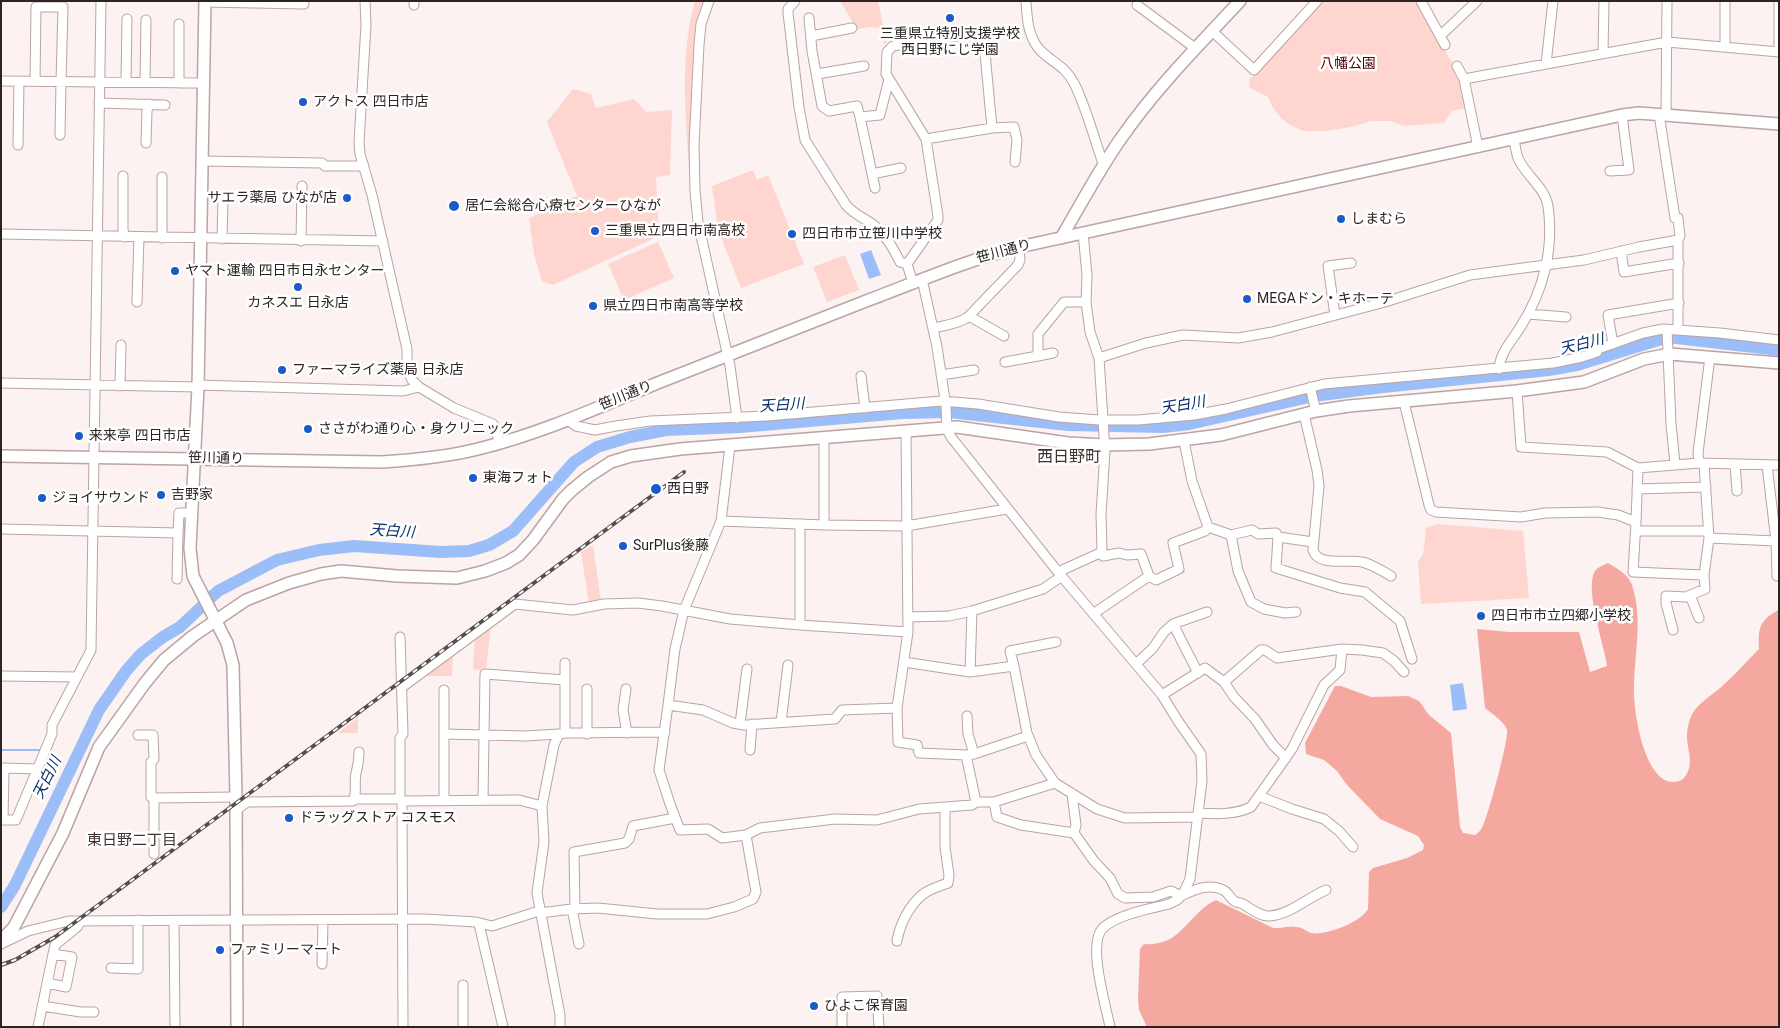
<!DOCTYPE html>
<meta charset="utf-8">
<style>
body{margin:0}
#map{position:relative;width:1780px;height:1028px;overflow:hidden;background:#fcf2f1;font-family:Roboto,sans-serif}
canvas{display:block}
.frame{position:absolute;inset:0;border:2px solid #2c2322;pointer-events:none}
</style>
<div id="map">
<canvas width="1780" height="1028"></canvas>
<div class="frame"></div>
</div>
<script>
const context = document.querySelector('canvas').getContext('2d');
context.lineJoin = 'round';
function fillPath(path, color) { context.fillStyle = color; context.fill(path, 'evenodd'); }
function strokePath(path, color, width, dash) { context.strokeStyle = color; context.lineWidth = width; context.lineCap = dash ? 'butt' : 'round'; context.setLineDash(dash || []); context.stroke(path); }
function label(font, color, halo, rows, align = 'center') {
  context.font = font + ' Roboto,"Noto Sans JP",sans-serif'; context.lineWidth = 5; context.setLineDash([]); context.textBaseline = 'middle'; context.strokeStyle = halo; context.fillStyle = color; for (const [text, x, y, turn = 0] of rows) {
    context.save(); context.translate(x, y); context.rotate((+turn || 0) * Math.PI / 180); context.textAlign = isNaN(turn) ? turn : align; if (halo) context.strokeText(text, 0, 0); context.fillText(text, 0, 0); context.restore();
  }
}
fillPath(new Path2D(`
 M695,1H705L694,90L691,93L690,179C686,122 679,56 695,1Z
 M840,1H878L887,43L884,44L880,28L871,27L857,29Z
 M1322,1H1417L1461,79L1466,108L1452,111L1444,123L1404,126L1390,121H1371L1351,127L1327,131H1303L1290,125L1281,118L1273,108L1268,97L1250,88L1249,79L1260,71Z
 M573,89L591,94L596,108L634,99L646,112L672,110L670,175L656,177L659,236L553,285L542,281L534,254L529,218L577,196L547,122Z
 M753,170L757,180L768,175L804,264L741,288L718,230L712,186Z
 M658,242L674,278L624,300L608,264Z
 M845,255L859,290L827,302L813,267Z
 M1438,524L1523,531L1529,598L1421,604L1418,561L1423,555L1426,528Z
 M593,545L601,601L589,604L581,552Z
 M491,626L486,671L473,669L475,637Z
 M453,653L452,676H424Z
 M358,717V733H338Z`), '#ffd5d0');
fillPath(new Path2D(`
 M1608,563C1618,569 1628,574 1632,585C1644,622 1633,658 1634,695C1635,718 1643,765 1663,779C1668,783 1680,783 1684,778C1696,763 1686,749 1687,734C1687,729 1689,723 1690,719C1695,705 1708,698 1719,689C1733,677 1746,662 1759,649C1758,629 1759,620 1779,610V1027H1147L1139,1010L1138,998L1140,949L1144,944C1182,947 1187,914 1216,900L1273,928C1281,929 1289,925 1296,927C1302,927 1306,931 1311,933C1326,936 1361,922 1368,909L1369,872L1373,868L1407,858L1423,850L1424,845L1418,836L1380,819L1347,785L1337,771L1324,760L1306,754L1305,743L1335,686H1341L1371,697L1408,696L1419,701L1429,715L1451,733L1460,827L1463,833L1475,835C1480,832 1482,828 1484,823C1489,812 1509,739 1507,730C1505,722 1491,713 1485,708L1477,629L1509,632H1579L1590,672L1607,666C1604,644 1584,588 1595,571C1598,567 1604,565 1608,563Z`), '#f4a8a0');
fillPath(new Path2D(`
 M871,250L881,275L869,279L860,254Z
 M1463,683L1467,709L1453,711L1450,685Z`), '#9bbef8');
strokePath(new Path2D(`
 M1,750H41`), '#9bbef8', 2);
strokePath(new Path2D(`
 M1,907L15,885L99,710L126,671L141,654L163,637L180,627L218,591L277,560L319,550L354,546L441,552L469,551L489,545L513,531L574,462L597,447L630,437L666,430L740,427L902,413L949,412L1068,425L1163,427L1189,424L1314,396L1383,387L1549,370L1577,365L1668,337L1779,350`), '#9bbef8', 12);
const street = new Path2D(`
 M365,1L366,25L359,142L360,154L372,195L407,349V368L412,380L419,387L454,408L493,424L500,443
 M414,1V5
 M709,1L701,24L699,45L694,145L695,191L698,222L730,366L737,418
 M795,1L788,9V13L799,107L805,140L846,205C857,217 864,217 875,226C887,237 893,248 900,262L907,264L913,283
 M1026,1C1027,19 1028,38 1041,51C1053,63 1065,66 1074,83C1087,109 1094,139 1104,166
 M1421,1L1445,45
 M1725,1V47
 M205,2L304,4
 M1137,5L1195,48
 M809,18L812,51L822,106L829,111L857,106L860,117
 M1212,31L1254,70L1317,1
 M811,36L852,28
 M1440,36L1477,1
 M1779,52V1
 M1603,53L1604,1
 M1546,64L1553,1
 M1457,66L1464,79L1478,147
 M817,74L864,66
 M1464,79L1667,42L1779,52
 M1,81L204,83
 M35,81L36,7H63L61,82
 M126,82L127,19
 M145,82L146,20
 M179,83V24
 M99,103L165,105
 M1659,114L1675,218H1678L1680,236L1678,240V329
 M1666,115L1667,1
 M992,128L1014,127L1017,140L1015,162
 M60,135L61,82
 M146,143L147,111L149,104
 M18,145L19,81
 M202,161L322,163L325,166H364
 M1610,171L1629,170L1622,115
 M872,174L901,168
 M123,176V229L124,237
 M875,188L860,117L880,115L889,79
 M1083,233L1087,275L1086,302L1090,332L1099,358L1105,451L1101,514L1102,552
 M1,234L383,241
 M162,238V177
 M222,239L223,199
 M301,241L302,186
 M1621,251L1624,272L1679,263
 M907,264L938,220V216L926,139L886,74L887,52L893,46L983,32L992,128L926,139
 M922,279L937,347L946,406L947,429L951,437L1058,572L1162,695L1178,721L1201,754L1202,781L1190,879L1183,894L1177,900L1169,904C1150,909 1119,914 1104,927C1086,941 1106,1006 1110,1027
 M137,302L139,237
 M1528,314L1566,317
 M1335,315L1328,266L1351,263
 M969,316L1004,336
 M934,328C946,325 958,324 968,317L1018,265L1020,260L1019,247
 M1667,329L1671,424L1675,464
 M1613,344L1608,315L1679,303
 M1038,356L1053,353
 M1099,358L1146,343L1183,335L1238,338L1272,332L1385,302L1470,275L1584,260L1639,247L1678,240
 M1005,362L1038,356V334L1064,302H1086
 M1499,369C1500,352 1513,340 1521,326C1544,290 1554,248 1548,206C1545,187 1525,175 1518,158C1516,152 1515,145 1514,139
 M941,375L974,370
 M861,376L865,408
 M1,383L198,387
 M198,385L403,391L419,387
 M120,386L121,345
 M1310,387L1316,411
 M1517,391L1521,447L1607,452L1638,468L1699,463L1779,465
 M1404,402L1429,505L1431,510L1436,512L1521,517L1545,513L1598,512L1618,515L1636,522L1638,468
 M1304,414L1317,470L1319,486L1313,550C1317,567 1349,559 1362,562C1372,564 1382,571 1391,576
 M568,420L576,426L595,430L616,426L650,421L767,416L941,401L978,404L1059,417L1099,420H1138L1194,415L1226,409L1324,384L1553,363L1582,357L1597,352L1598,349L1643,333L1663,329L1720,333L1779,340
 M906,433L908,632L897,708L898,742L917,745L919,753L966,755L976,802
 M824,439V525
 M730,446L721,521L684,610L675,649L668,705L659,770L670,804L680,830L708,829L722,838L746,835L760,828L835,819L877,820L919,809L972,805L976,802H994L1055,783
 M1699,463L1698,453L1710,357
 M1735,464L1737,491
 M1767,465L1776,541
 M1637,489L1706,487
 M721,521L824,525L906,526L1007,509
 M1636,522L1633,572L1704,575
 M800,524V625
 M1208,527L1231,535L1238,571L1251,602L1264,609L1285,613L1296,612
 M1,529L178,533L179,513H191
 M1636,531H1708
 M1231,535L1252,530L1258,534L1276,533L1278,537L1313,542
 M1278,537L1276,568L1340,588L1365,592L1400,621L1412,659
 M1709,538L1776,541L1777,576
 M1102,552L1103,556L1119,553L1127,555L1141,554L1149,576
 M1058,572L1102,552
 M177,579L178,533
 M1690,595L1699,618
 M1093,614L1149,576L1156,580L1179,569L1173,543L1205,531L1208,527L1192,481L1184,441
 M908,617L949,616L972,611L1043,589L1062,576
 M1173,624L1198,673
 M1673,630L1666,603V596L1686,597L1705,589L1704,575L1709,538L1704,464
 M400,637L403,734L400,738V799
 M904,662L970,672L1014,666L1027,733L1036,755L1055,783L1097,809L1125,818L1198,817
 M1136,664L1153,648L1164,632L1173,624L1207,612
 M1014,666L1010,651L1056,642
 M970,672L972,611
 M1,676L77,677L91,650L101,1
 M565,680V663
 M1224,682L1234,697L1255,719L1273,745L1286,758
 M401,688L515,604L573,610L604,604L638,603L662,606L730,619L800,625L908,632
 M587,689V734
 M626,689L623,710L627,733
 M1162,695L1205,668L1224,682L1261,650H1265L1277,658L1342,649L1362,650L1383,653L1394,661L1404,672
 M668,705L703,710L733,723L744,725L835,719L842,710L897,708
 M967,716L968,734L974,754
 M781,722L788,665
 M740,724L747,669
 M444,734L525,736L559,734
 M138,735H153L154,759L151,762V797L154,798V854
 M750,750L752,724
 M966,755L974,754L1028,736
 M1072,794L1076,825L1074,833
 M1259,796L1292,809L1324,819L1339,831L1353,847
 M154,798L236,797
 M354,799C357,790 354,782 356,773C358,764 359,762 359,752
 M483,800L485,674L565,680V733
 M402,801L403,1027
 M444,801V690
 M994,802L997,817L1021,825L1074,833L1094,861L1110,878L1118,894L1125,898L1153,897L1171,891L1181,896C1194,890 1210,882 1225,891C1229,894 1231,900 1236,902C1239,903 1243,903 1246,906C1253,910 1262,917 1270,916C1291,914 1307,898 1326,890
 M236,810L247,802L353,801L354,799H400L402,801L519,800L542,806
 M1198,813C1215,814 1235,815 1251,807L1292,749L1324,685L1340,670L1342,649
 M1,820H3L4,768L38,769
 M3,820H16L52,734V725L77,677
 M572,909L579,944
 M575,909L574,852L625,843L629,839L633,826L675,818
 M540,913L572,909L598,908L657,914H707L734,907L753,899L756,892L746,835
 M174,921L175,1027
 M479,924L503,1027
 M897,941C900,924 909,906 922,895C929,889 940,886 948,883L949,875L945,847V808
 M1,944L28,931L69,921L425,919L476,922L492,926L539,911
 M53,954L55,945L77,927L81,921
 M322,964L323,921
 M111,968L138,969V920
 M463,985V1027
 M42,1006L81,1012H94
 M38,1027L53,954L72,957L66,987L47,983
 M560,1027V1015L537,893L544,842L542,806L554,745L559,734L565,733L665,732
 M842,1027V997L877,996L879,1027`);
const secondary = new Path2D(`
 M205,1L198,387L190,548L193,576L227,643L233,665L236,797L237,1027
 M1061,238C1081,204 1100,168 1122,137C1157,87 1199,45 1240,1
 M1,456L381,462C414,460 446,457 478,449C539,434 597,408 655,384C725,356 796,329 866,301C917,282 967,260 1019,247L1622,115L1639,113L1779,124
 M1,941L14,927L63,833L99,747L145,683L164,660L193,636L246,600L289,583L321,574L341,571L397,576L457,578L485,571L506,563L519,555L533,540L563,499L572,490L588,477L611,462L631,456L680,449L957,427L1068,443L1104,445L1149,444L1221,435L1316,411L1349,406L1517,391L1584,382L1644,359L1670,354L1779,363`);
strokePath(street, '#bba4a1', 11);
strokePath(secondary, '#bba4a1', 14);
strokePath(street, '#fff', 9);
strokePath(secondary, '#fff', 11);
const rail = new Path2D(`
 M1,965L15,960L55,937L684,472`);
strokePath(rail, '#564d4c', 4);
strokePath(rail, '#fff', 2, [5.5]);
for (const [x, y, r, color] of [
 [950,18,5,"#1a5bc7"],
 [303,102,5,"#1a5bc7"],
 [347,198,5,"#1a5bc7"],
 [454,206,6,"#1a5bc7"],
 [1341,219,5,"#1a5bc7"],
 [595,231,5,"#1a5bc7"],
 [792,234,5,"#1a5bc7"],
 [175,271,5,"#1a5bc7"],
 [298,287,5,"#1a5bc7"],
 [1247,299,5,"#1a5bc7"],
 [593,306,5,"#1a5bc7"],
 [282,370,5,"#1a5bc7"],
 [308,429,5,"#1a5bc7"],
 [79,436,5,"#1a5bc7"],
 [473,478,5,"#1a5bc7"],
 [656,489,6,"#1a5bc7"],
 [161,495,5,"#1a5bc7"],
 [42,498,5,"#1a5bc7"],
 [623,546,5,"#1a5bc7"],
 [1481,616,5,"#1a5bc7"],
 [289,818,5,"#1a5bc7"],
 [220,950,5,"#1a5bc7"],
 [814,1006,5,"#1a5bc7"]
]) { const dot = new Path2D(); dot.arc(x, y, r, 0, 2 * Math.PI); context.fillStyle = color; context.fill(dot); strokePath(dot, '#fff', 2); }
label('14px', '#2c2322', '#fff', [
 ["三重県立特別支援学校",950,34,"center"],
 ["西日野にじ学園",950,50,"center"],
 ["アクトス 四日市店",313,102],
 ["サエラ薬局 ひなが店",337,198,"right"],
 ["居仁会総合心療センターひなが",465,206],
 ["しまむら",1351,219],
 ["三重県立四日市南高校",605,231],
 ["四日市市立笹川中学校",802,234],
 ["ヤマト運輸 四日市日永センター",185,271],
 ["MEGAドン・キホーテ",1257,299],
 ["カネスエ 日永店",298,303,"center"],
 ["県立四日市南高等学校",603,306],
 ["ファーマライズ薬局 日永店",292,370],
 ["ささがわ通り心・身クリニック",318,429],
 ["来来亭 四日市店",89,436],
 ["東海フォト",483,478],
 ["西日野",667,489],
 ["吉野家",171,495],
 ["ジョイサウンド",52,498],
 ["SurPlus後藤",633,546],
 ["四日市市立四郷小学校",1491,616],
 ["ドラッグストア コスモス",299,818],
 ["ファミリーマート",230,950],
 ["ひよこ保育園",824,1006]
], 'left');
label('14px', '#540006', '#fff', [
 ["八幡公園",1348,64]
]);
label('14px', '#2c2322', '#fff', [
 ["笹川通り",1004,252,-15],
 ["笹川通り",626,396,-22],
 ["笹川通り",216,459,1]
]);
label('italic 15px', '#0a306d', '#fff', [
 ["天白川",1582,345,-14],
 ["天白川",782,406,-4],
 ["天白川",1183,406,-10],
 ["天白川",392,532,4],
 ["天白川",48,778,-64]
]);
label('15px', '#43312f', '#fff', [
 ["東日野二丁目",132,841]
]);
label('16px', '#43312f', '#fff', [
 ["西日野町",1069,458]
]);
</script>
